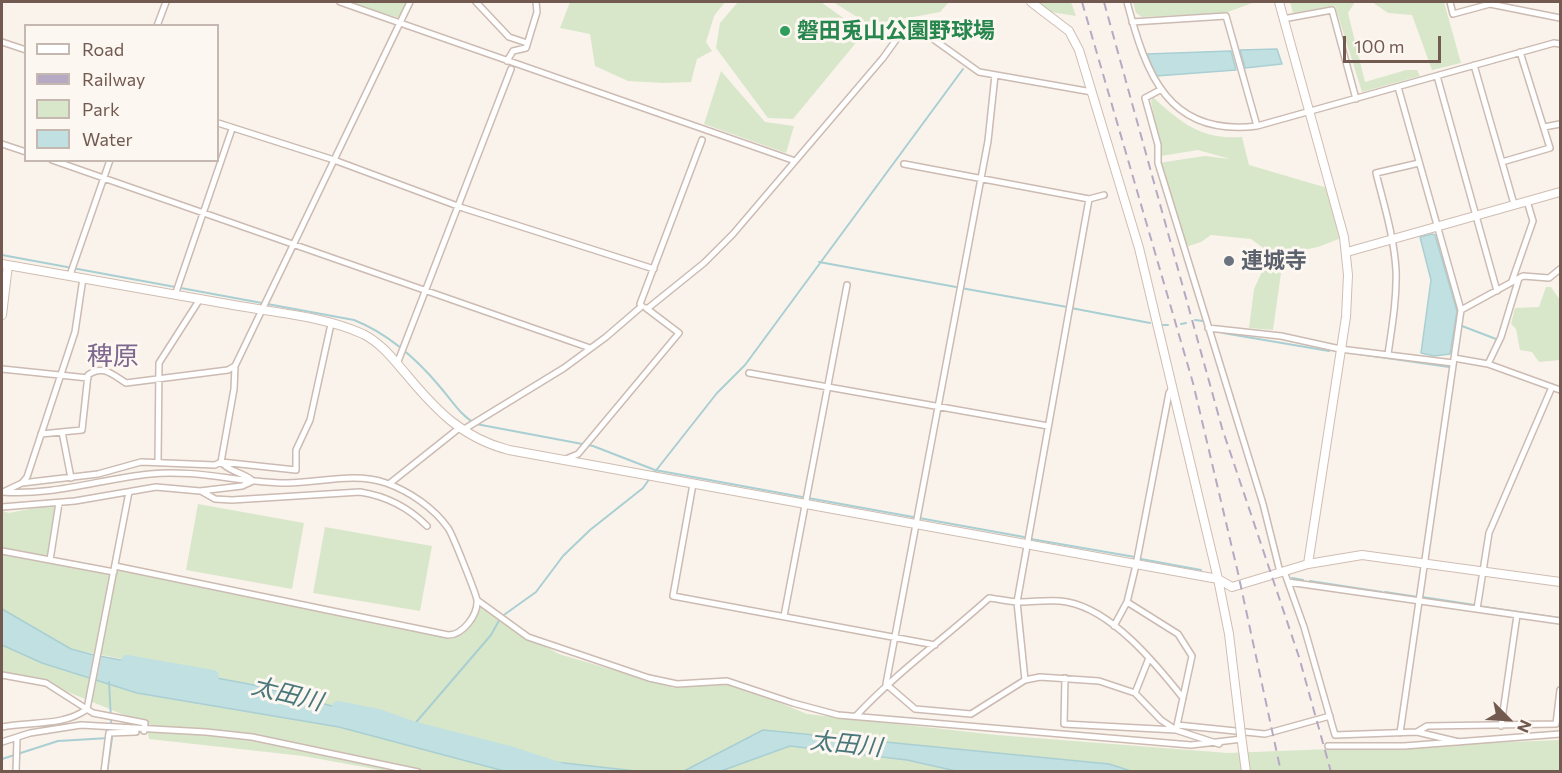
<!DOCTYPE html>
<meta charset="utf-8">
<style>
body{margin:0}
#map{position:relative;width:1562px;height:773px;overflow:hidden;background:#faf3eb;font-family:Commissioner,sans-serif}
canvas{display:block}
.frame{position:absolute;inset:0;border:3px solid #725a51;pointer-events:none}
.legend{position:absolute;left:24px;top:24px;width:195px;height:138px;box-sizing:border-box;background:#fdf7f1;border:2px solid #c5b8b1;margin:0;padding:8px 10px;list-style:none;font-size:18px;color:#725a51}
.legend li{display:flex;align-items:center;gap:12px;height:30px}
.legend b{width:30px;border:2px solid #c5b8b1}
.north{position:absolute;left:1478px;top:689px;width:60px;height:60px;-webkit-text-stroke:4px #fdf7f1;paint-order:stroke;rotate:114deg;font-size:16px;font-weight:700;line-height:24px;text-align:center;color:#725a51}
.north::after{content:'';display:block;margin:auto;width:21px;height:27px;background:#725a51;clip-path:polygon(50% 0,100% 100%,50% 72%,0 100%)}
.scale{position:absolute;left:1343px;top:36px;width:98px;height:27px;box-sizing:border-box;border:3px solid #725a51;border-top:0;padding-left:8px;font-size:18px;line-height:21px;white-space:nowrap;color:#725a51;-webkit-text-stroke:4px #fdf7f1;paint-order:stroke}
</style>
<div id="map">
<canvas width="1562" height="773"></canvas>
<div class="frame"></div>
<ul class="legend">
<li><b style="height:8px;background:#fff"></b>Road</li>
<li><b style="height:8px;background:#b6a9c4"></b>Railway</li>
<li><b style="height:16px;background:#d8e7ca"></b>Park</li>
<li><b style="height:16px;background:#c1e0e2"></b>Water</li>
</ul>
<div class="north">N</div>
<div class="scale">100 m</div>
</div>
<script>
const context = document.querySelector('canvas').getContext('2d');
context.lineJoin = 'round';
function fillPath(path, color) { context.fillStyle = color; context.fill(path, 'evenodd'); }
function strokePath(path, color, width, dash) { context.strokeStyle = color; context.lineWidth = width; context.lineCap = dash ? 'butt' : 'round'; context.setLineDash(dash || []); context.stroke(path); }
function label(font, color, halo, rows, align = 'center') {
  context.font = font + ' Commissioner,"Noto Sans JP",sans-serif'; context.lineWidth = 6; context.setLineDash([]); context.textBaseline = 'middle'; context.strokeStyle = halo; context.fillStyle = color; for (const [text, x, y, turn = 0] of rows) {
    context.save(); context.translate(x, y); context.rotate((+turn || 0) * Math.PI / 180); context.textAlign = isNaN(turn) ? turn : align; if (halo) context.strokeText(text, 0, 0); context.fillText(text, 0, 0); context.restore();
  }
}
fillPath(new Path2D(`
 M340,2H410L400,18Z
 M570,2H725L714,16L706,42L712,51L697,59L691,82L663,83L628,81L595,66L590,34L560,28Z
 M738,2H821L864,33L793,119L768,118L716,48L720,23Z
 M833,2H949L940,12L870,25Z
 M1031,2H1071L1076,16L1044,11Z
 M1133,2H1255L1225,13L1142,17L1136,13Z
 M1290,2H1355L1348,13L1365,82L1406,70H1417L1420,76L1362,92L1335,6L1293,13Z
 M1372,2H1444L1461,63L1432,70L1412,15L1388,13Z
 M721,71L765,122L794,126L786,153L704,124Z
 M1153,97C1181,123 1202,140 1242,137L1249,165L1331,189L1344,237L1318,247L1274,256L1251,239L1211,235L1201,242L1183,248L1173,204L1168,196L1158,163L1205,156L1230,159L1198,150L1161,156L1151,101Z
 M1283,259L1273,330L1249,328L1254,289L1267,261Z
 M1546,287H1551L1560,300V360L1539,362L1532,352L1520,350L1516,329L1511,324L1515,308L1539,307Z
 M59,503L51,559L196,583L454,635L483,604L520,632L559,654L674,688L727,681L807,714L997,735L1228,753L1560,740V771L705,772L702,761L684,771H636L528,759L254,685L71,649L2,609V511L9,513Z
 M198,504L304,523L292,589L186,570Z
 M325,527L432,546L420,611L313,593Z
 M2,645L42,663L137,693L339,727L504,771H386L303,756L149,739L146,724L46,683L2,673Z`), '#d8e7ca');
const water = new Path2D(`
 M1277,49L1282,64L1245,68L1240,50Z
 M1231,51L1236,70L1156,76L1147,54Z
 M1432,234L1435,235L1457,311L1450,354L1434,356L1421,353L1431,280L1420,237Z
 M2,609L71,649L94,655L254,685L528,759L636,771H504L339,727L137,693L42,663L2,645Z
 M763,730L1109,764L1131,771H956L907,760L790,746L721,771H684Z`);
fillPath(water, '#c1e0e2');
strokePath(water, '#a9cfd3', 1.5);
strokePath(new Path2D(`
 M2,255L354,320C389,334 417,359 441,388C452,401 461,416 476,424L593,446L655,470L802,497
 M819,262L956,287
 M961,288L1067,307
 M1071,308L1150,323
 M1195,320L1203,321
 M1181,324L1186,323
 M1163,325H1168
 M1462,326L1496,339
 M1223,333L1329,351
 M1352,353L1449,367
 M654,473L717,393L745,365L963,69
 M808,498L913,517
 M919,518L1024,537
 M1031,539L1135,557
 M1141,559L1201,570
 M1292,578L1303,580
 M1310,581L1382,592
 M1385,592L1418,597
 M1422,597L1475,605
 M1478,606L1560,618
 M412,727L491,635L501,617L536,592L563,556L590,530L643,488L650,478
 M2,759L58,741L109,738
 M107,772L112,738L109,682`), '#a9cfd3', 2);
strokePath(new Path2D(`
 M127,661L213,676
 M338,707L378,715L412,727L510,752L570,772`), '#c1e0e2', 12);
const street = new Path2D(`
 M340,2L795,161
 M476,2L509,37L527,43
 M1127,2C1146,74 1168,137 1257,126L1554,43L1560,44
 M1450,2L1453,14L1490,4L1560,18
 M1283,19L1332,10L1356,99
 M1132,22L1226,16L1257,126
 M157,26L166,2
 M2,42L26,50
 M507,61L513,51L526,48L537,12L536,2
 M1474,65L1514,204
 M995,75L988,141L886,684L915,709L971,714L1025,680L1040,677L1099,681L1135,693L1161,720L1176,730L1219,744
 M1437,76L1497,291
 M1398,87L1461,310L1400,733
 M1160,90L1145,98L1158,145V163L1263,504L1280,572
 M218,123L334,160L463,208L654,269
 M1544,127L1560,124
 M2,144L26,152
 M52,160L590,348
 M1502,162L1550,148L1520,52
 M904,164L1089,199L1104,195
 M70,275L110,160
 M1512,281L1533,221L1527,201
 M175,295L232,129
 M647,309L704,263L733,234L883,58L906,26H915L979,72L1092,92
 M1461,310L1523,276L1549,278L1560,269
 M1208,328L1281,336L1340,349L1453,363
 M1388,354C1392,327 1397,298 1396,270C1394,237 1384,205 1376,173L1419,163
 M1454,358L1488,364L1560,390
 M397,364L511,69
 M1488,364L1501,337L1519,278
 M2,369L88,378
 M749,373L1048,426
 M62,432L71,478
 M41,434L82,430L88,375C103,364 113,375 126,383L228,370L235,366L410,2
 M566,459L578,454L679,333L646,308
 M158,461L159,363L200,299
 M22,483L98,474L141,462L215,465L221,462L296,470V450L310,420L331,324
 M389,484L458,429L466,428L564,368L606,337L642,306L640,304L702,140
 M693,484L673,596L935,645
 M201,491L215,499L232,500L360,492C386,496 408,507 427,526
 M2,492C52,496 101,479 150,474C196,469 241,483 287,483C319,483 354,472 386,483C409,491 434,508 448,528C452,533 476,594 477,600C478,615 463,635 448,635L115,566
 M3,492L22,483L27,477L75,332L83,278
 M2,507L75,501L156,487L200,491L242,486L253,481C243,472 229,472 221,462L234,389L235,366
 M2,551L114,572
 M50,560L59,503
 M1284,571L1304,627L1335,735L1417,732L1427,726L1556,724L1560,690
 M1288,582L1560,621
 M477,600L528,637L649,678L677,684L727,681L793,703L838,715L1191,745L1242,739
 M1477,609L1489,533L1552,387
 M784,616L847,285
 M1114,626L1127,602L1136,565L1169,393L1172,388
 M2,675L46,683L93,713L145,723L144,731
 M1065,678L1064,724L1176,730L1192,656L1178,634L1127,602
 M1025,680L1017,602L1089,199
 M1135,693L1149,658
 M856,716C896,673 945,638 989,598C999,599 1010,602 1021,602C1036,602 1052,599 1067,602C1112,610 1156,664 1183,698
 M1177,725L1265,734L1330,716
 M1501,726L1517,615
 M2,727C29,721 63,727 87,709L129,492
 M1417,732L1459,742
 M2,742L30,733L81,725L206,732L252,737L418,772
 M1328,746H1404L1560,734
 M16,772L17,739
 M104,772L109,733L136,732`);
const secondary = new Path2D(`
 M1031,2L1069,31L1079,50L1139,248L1218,579L1229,634L1240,726
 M1279,2L1344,237L1348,275L1346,317L1308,564
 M1347,252L1560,192
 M2,264C81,278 160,292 239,306C279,313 326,317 363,334C381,343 393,359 406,374C436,410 462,438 509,450L1218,579L1232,587L1308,564L1362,555L1560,582
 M2,315L8,265
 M1241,735L1246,772`);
strokePath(street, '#ccbbb2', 8);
strokePath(secondary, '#d0bdb2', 10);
strokePath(street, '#fff', 5);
strokePath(secondary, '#fff', 8);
strokePath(new Path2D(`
 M1082,2L1193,383L1238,573L1281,772
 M1104,2L1222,428L1299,657L1331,772`), '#b6a9c4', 2, [9, 6]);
const secondaryBridge = new Path2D(`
 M1240,726L1241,735`);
strokePath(secondaryBridge, '#d0bdb2', 10, []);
strokePath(secondaryBridge, '#fff', 8);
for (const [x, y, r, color] of [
 [785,31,6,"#2e9e5b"],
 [1229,261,6,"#6b7280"]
]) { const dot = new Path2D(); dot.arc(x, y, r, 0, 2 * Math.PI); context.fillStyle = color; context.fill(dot); strokePath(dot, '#fdf7f1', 2); }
label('bold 22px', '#27864d', '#fdf7f1', [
 ["磐田兎山公園野球場",797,31]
], 'left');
label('bold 22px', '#5b616d', '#fdf7f1', [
 ["連城寺",1241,261]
], 'left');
label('italic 24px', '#49777c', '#fdf7f1', [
 ["太田川",287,694,14],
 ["太田川",846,744,6]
]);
label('26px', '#7e688e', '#fdf7f1', [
 ["稗原",113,356]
]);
</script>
